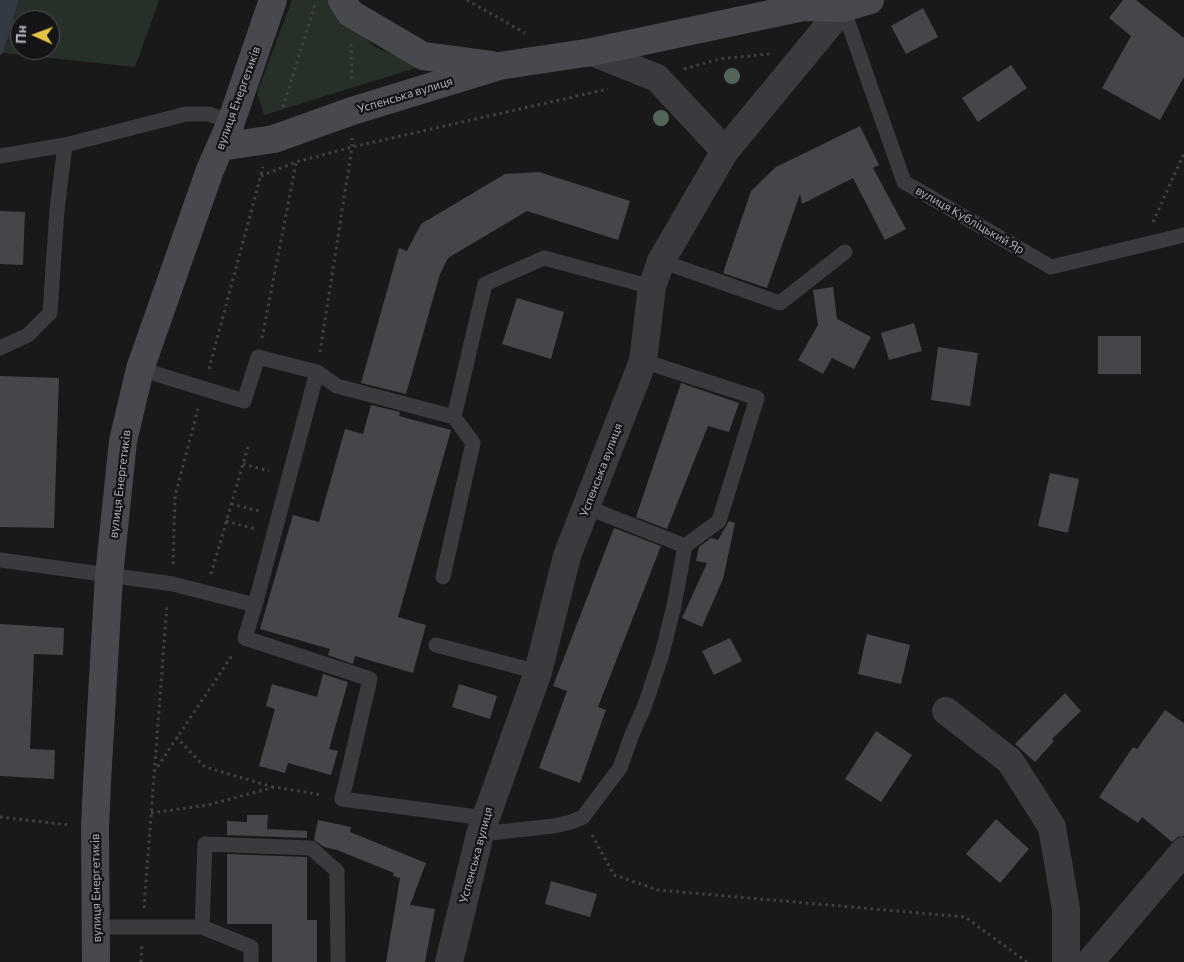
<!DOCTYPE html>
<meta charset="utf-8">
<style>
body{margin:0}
#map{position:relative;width:1184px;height:962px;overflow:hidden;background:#19191a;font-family:Commissioner,sans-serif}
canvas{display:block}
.north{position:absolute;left:10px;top:10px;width:50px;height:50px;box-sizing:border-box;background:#141416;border:1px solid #515257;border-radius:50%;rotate:272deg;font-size:14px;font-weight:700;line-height:20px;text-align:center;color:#acaeb9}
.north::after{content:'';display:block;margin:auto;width:18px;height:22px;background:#e3c248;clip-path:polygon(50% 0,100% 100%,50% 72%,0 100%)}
</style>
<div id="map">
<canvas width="1184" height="962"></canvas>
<div class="north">Пн</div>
</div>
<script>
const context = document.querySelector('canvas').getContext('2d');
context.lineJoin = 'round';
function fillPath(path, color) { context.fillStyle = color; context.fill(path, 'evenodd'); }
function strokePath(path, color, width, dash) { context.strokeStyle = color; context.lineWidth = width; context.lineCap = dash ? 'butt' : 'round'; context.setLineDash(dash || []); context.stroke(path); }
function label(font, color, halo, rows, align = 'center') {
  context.font = font + ' Commissioner,sans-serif'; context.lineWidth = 4.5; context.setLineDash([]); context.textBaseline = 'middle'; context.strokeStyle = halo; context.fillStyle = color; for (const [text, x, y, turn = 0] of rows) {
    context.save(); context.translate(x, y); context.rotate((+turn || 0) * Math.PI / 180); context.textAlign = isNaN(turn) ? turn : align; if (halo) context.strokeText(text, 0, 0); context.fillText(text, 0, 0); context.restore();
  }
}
fillPath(new Path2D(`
 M19,0H159L135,67L3,53ZM20,20H50V50H20Z
 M292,0H329L339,13L375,47L422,66L264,115L257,93Z`), '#272f29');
fillPath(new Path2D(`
 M0,0H19L3,53L0,55Z`), '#333a43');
fillPath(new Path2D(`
 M1123,0H1136L1184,38V77L1160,120L1102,88L1131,36L1109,18Z
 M923,8L938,37L906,54L891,26Z
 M1011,65L1027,88L978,122L962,98Z
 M860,126L879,165L873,168L906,229L885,240L853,178L802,204L800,194L767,288L723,273L751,191L776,167Z
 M539,172L630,201L618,240L527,211L448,258L440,274L406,394L361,383L399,248L407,251L421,224L505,174Z
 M0,211L25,212L23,265L0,264Z
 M833,287L837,319L871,337L854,369L832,358L823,374L798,360L818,325L813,290Z
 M517,298L564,312L551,359L502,344Z
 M914,323L922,351L889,360L881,333Z
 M1098,336H1141V374H1098Z
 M938,347L978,353L970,406L931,400Z
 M0,376L59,378L54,528L0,527Z
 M681,383L739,403L729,432L708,426L667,529L636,517Z
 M371,405L400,412L399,416L451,430L398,617L426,625L413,673L355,656L353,664L328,655L330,649L260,629L293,515L319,522L345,429L363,434Z
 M1050,473L1079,479L1068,533L1038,526Z
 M729,521L735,523L723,579L702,627L682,618L707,563L696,561L699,547L711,538L718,540Z
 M614,528L661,546L598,707L606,710L580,783L539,768L567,691L553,686Z
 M0,624L64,628L63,655L34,654L30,749L55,750L54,779L0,776Z
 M867,634L910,645L901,684L858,674Z
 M730,638L742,661L714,675L702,651Z
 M323,674L348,682L329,749L338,751L331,775L288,763L285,773L259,766L275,709L266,706L272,684L317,697Z
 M459,684L497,696L490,719L452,707Z
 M1065,693L1081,711L1052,739L1054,741L1035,762L1015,744Z
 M1165,710L1184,723V836L1178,837L1172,842L1142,817L1138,823L1099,797L1133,747L1137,749Z
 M876,731L912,755L881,802L845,779Z
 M247,815H268L267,829L307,831V838L227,835V821L247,822Z
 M996,819L1029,849L1000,883L966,854Z
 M318,820L351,827L350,832L426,863L410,905L435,909L425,962H386L400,878L393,876L394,873L337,850L324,847L314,840Z
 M227,854L307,857V920H317V962H272V924H227Z
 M551,881L597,894L590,917L545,904Z`), '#46464a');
strokePath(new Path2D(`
 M467,0L525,33
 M351,44L352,82
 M684,69L719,59L769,54
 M283,107L315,5
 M261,176L296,162L352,147L608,89
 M1153,222L1184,153
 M262,338L296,163
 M320,352L352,147V138
 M209,369L263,167
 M243,464L269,471
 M231,504L259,511
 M226,521L255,529
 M173,564L175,496L198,409
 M211,574L248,447
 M176,737L205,767L273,787
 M154,772L233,654
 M151,813L208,805L275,787L322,795
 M0,817L70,825
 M592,835L614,875L658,890L965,917L1027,962
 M144,908L167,605
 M141,962L142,946`), '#404146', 3, [2.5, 4]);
strokePath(new Path2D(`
 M843,8L904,182L1051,267L1184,235
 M0,156L65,145L186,114H209L231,122
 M661,261L780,303L845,252
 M0,348L28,335L50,313L57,210L65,145
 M643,361L757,398L719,521L685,546
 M140,369L244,401L258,357L317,372L337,386L454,417L485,284L544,258L652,287
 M0,560L173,584L255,605L317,372
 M443,577L473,443L454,417
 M255,605L245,638L370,679L342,799L485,818
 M436,645L538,672
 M480,834L554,826L571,822L583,817L620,768L631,737L645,705L662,654L674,606L685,546L586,507
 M97,927H202L205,844L311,848L337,871L338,962
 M202,927L251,947V962`), '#3a3a3f', 15);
strokePath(new Path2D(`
 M725,151L843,8
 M946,711L1010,761L1052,827L1066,909V962
 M449,962L480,834L538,672L567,556L643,361L652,287L661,261L725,151L657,78L592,52
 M1090,962L1184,851`), '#3a3a3f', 28);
strokePath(new Path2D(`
 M342,0L350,13L423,56L491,65
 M220,147L274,139L352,111L499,66L592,52L803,7L843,8L870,0
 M96,962L95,828L97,782L109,576L123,441L140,369L210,170L231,122L273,0`), '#48494f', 28);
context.fillStyle = '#546458';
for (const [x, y] of [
 [732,76],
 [661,118]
]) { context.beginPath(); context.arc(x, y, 8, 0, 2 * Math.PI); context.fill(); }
label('12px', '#acaeb9', '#141416', [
 ["Успенська вулиця",405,95,-17],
 ["вулиця Енергетиків",238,98,-70],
 ["вулиця Кубліцький Яр",970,220,30],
 ["Успенська вулиця",601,470,-69],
 ["вулиця Енергетиків",120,484,-83],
 ["Успенська вулиця",476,855,-75],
 ["вулиця Енергетиків",96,888,-91]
]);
</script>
